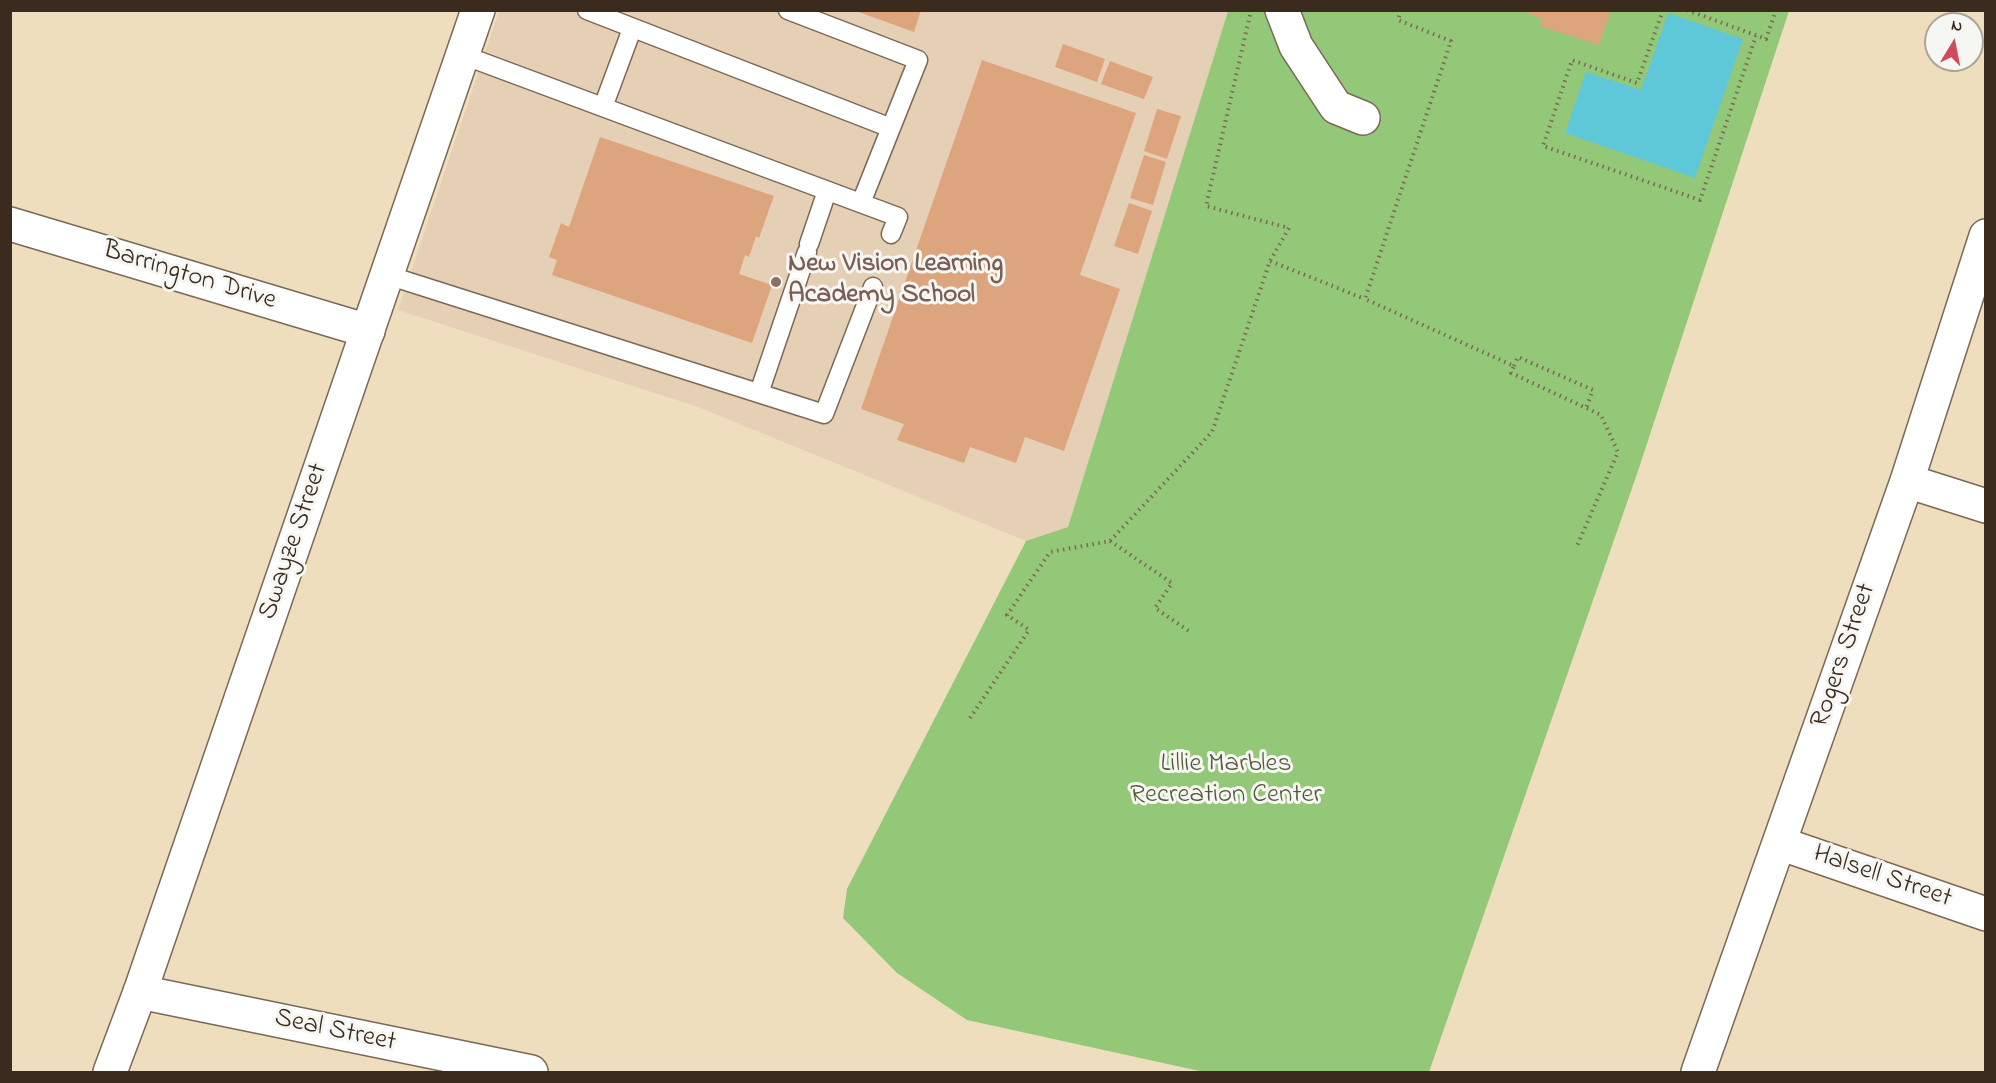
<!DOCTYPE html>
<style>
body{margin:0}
#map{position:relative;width:1996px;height:1083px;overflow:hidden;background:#eedebd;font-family:"Indie Flower",sans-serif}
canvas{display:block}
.frame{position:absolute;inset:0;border:12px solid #3b2a1e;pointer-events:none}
.north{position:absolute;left:1924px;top:12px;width:60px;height:60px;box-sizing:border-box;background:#f6f6f2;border:2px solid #aba49d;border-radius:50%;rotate:10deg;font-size:16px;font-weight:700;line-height:24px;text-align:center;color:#3b2a1e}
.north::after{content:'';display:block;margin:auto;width:21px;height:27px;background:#d1495b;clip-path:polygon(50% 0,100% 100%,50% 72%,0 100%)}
</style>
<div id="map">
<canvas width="1996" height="1083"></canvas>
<div class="frame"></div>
<div class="north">N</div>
</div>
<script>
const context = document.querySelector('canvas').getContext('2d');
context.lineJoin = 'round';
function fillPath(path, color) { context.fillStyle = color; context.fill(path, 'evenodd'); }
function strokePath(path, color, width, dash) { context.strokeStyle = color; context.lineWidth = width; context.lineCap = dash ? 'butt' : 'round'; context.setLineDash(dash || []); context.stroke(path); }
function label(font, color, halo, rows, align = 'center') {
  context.font = font + ' "Indie Flower",sans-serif'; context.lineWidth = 6; context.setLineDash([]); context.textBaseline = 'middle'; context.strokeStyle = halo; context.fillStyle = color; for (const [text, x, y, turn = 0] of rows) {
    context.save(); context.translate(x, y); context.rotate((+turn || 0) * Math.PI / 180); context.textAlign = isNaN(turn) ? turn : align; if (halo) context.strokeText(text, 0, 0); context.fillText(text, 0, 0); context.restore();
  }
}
fillPath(new Path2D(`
 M499,11H1228L1068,527L1026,541L698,407L398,310Z`), '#e6d0b5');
fillPath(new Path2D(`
 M1228,11H1789L1638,471L1429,1072H1204L967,1020L897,973L843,918L847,889L1026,541L1068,527Z`), '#94c879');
fillPath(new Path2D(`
 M1668,13L1743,39L1695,178L1565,133L1586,72L1641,90Z`), '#5ec8d9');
fillPath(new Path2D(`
 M853,10H921L914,32Z
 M1520,10H1611L1599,45L1540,26L1542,19Z
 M1063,44L1105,59L1097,82L1055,67Z
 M982,60L1136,113L1080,275L1120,289L1064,451L1025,437L1016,463L970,447L964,463L897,440L904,424L861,409Z
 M1110,61L1153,77L1144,99L1101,84Z
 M1157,109L1181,116L1167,159L1144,151Z
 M600,137L774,196L759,238L756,236L749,257L745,255L739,274L772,285L752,343L552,275L557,260L549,257L561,223L569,227Z
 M1144,155L1166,162L1153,205L1130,198Z
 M1129,203L1152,211L1138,254L1114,246Z`), '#dda57d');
const service = new Path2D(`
 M587,10L891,128
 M788,10L918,60L861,203
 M463,55L898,217L891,234
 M603,107L632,29
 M809,244L827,191
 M387,275L824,414L873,287
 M759,393L807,252`);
const minor = new Path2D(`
 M1282,10L1296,46L1336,107L1363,118
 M10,224L368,331
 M1907,481L1986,506
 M1779,843L1986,914
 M140,992L531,1072
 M1698,1072L1907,481L1986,236`);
const tertiary = new Path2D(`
 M110,1072L140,992L478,10`);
strokePath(service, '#7a6956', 21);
strokePath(minor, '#7a6956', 36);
strokePath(tertiary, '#7a6956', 36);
strokePath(new Path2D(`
 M1401,10L1398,20L1451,41L1365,299L1514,366L1511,373L1601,415L1618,452L1576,548
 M1663,10L1637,83L1572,60L1543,146L1700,200L1756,36
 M1687,10L1766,39L1776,10
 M1250,15L1206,206L1289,228L1270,261
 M1514,366L1518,357L1593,390L1586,408
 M1110,541L1172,583L1155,608L1189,631
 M970,718L1029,630L1007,615L1050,552L1110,541L1212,432L1270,261L1365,299`), '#7a6956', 4, [1.5, 4.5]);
strokePath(service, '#fff', 18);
strokePath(minor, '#fff', 33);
strokePath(tertiary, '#fff', 33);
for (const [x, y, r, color] of [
 [776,282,6,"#8d6e63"]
]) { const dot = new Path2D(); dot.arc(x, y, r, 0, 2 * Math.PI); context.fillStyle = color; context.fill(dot); strokePath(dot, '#f6f6f2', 2); }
label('bold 27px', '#785e54', '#f6f6f2', [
 ["New Vision Learning",788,266],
 ["Academy School",788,297]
], 'left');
label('27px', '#3b2a1e', '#f6f6f2', [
 ["Barrington Drive",189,277,17],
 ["Swayze Street",295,542,-71],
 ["Rogers Street",1845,656,-71],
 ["Halsell Street",1882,878,19],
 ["Seal Street",335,1032,12]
]);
label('27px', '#565939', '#f6f6f2', [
 ["Lillie Marbles",1226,766],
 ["Recreation Center",1226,797]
]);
</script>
